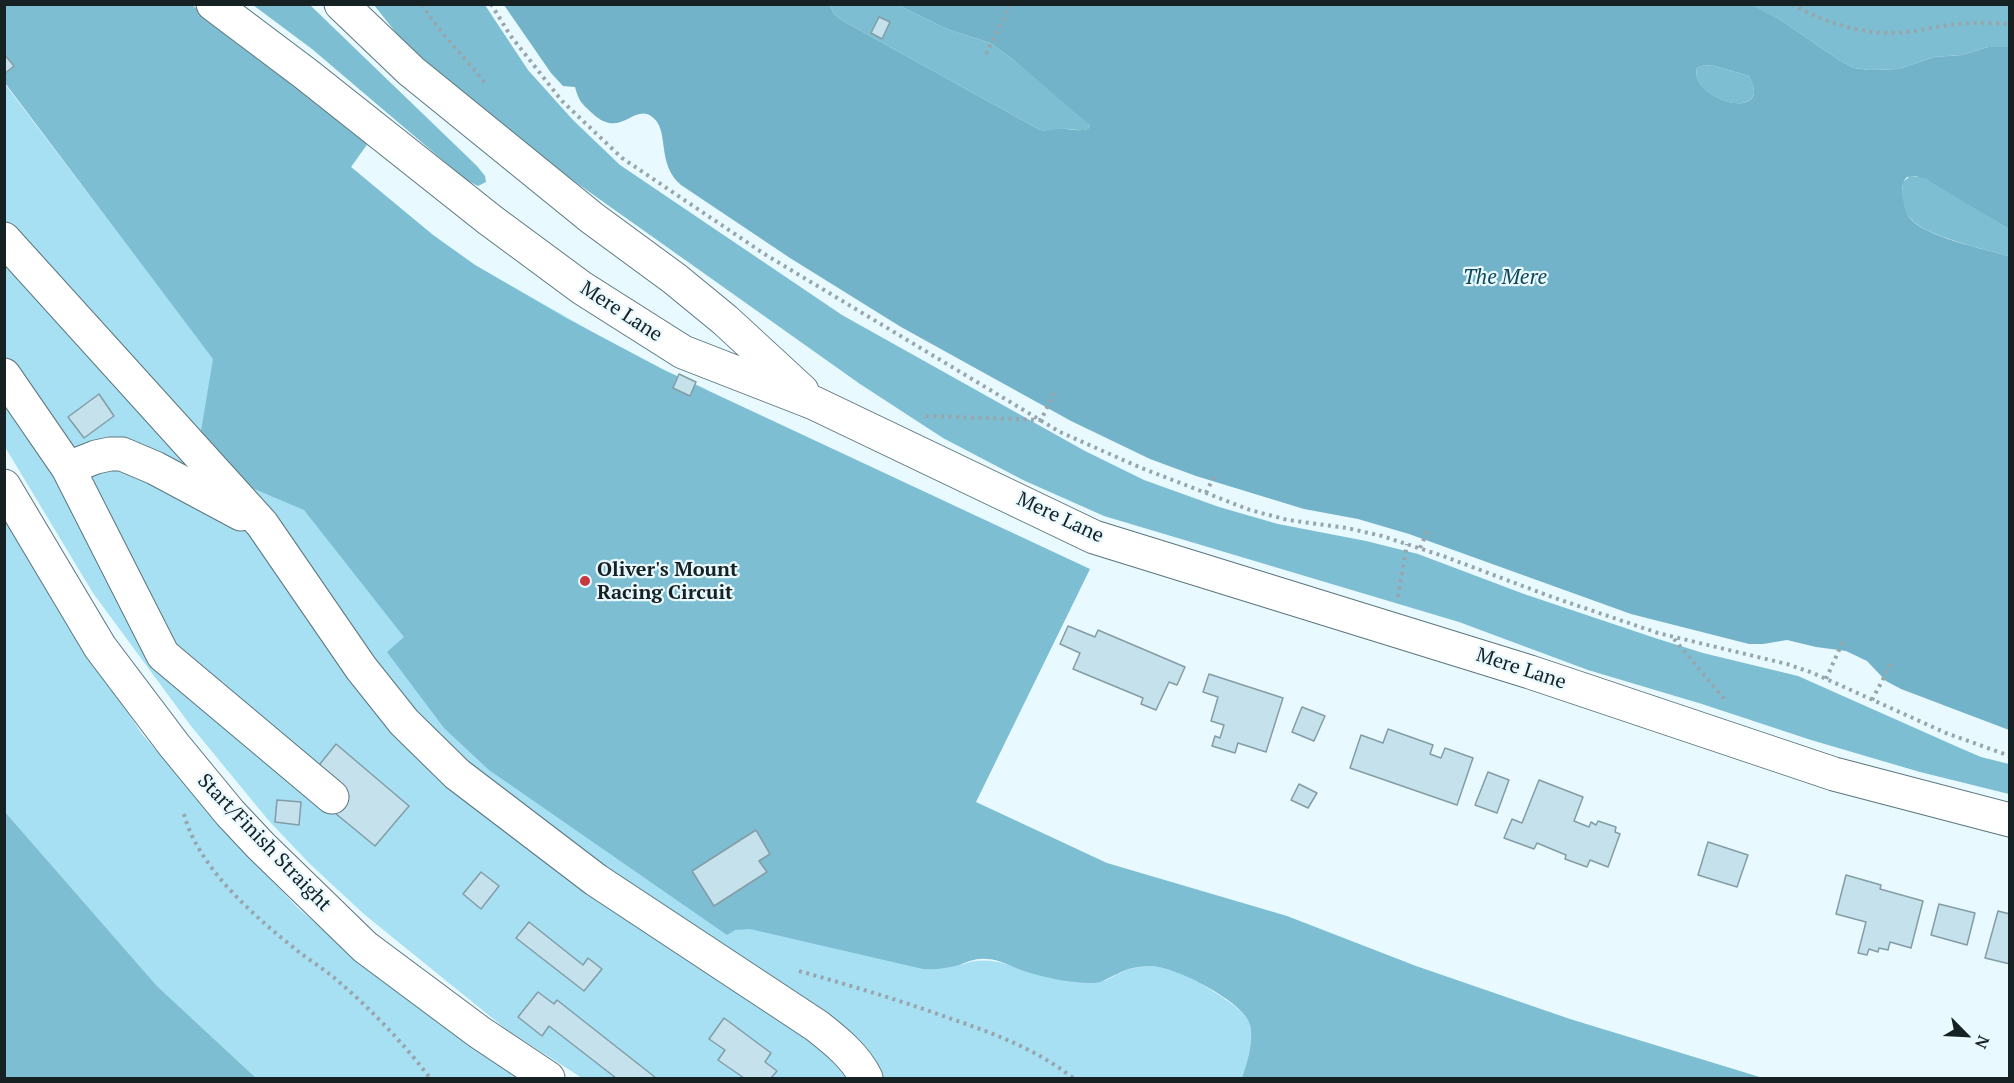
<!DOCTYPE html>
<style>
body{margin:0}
#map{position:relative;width:2014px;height:1083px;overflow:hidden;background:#e8f9ff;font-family:"PT Serif",serif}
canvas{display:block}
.frame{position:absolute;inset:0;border:6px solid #162124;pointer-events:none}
.north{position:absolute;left:1936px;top:1005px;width:60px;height:60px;-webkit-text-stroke:4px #e8f9ff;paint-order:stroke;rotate:114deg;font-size:16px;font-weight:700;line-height:24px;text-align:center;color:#162124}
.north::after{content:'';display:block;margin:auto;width:21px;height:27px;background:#162124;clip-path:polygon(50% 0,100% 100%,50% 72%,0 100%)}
</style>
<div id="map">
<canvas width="2014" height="1083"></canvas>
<div class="frame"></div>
<div class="north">N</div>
</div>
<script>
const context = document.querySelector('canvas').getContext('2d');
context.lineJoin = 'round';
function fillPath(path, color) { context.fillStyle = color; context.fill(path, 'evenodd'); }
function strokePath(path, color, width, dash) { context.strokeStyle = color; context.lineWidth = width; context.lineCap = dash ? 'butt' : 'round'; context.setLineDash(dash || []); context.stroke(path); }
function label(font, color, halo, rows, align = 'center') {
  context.font = font + ' "PT Serif",serif'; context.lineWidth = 4.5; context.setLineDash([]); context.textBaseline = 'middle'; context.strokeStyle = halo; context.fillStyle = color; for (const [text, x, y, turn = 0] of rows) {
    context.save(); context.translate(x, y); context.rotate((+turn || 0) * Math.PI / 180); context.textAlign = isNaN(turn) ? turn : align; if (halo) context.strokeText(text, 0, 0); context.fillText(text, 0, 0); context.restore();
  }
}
fillPath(new Path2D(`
 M4,83L213,358L351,167L433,235L475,265L596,334L664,370L706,389L976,802L961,965C998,950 1025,977 1062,979C1075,980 1091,982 1103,981C1109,980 1114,975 1120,973C1130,968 1140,966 1151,966C1156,966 1163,966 1169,968C1186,974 1246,1007 1250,1024C1254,1041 1247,1063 1242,1078H582L507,1030L365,915L310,864L269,821L191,726L93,593L5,447Z
 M4,514L53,600L142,734L238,845L299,909L369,968L516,1078H256L157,986L5,812Z`), '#a7dff3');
fillPath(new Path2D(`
 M5,5H192L371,139L351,167L433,235L475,265L566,318L664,370L1090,569L976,802L1107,863L1287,916L1416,966L1570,1019L1763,1078H1242C1247,1063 1254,1041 1250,1025C1246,1003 1174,966 1152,966C1140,966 1128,968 1117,974C1108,978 1102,983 1092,983C1070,983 1045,978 1024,971C1012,967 999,959 986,959C976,958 968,962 959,965C947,968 936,970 923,969L750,929L735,930L727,935L489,770L444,728L387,652L404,637L304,510L245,485L200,437L213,359L5,83L4,74L14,66L5,54Z
 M253,5H310L477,166L485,176L486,182L478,186L466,180L312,49Z
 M374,5H485L528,70L573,120L620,165L842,315L1085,451L1144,480L1219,507L1278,524L1366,541L1418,554L1524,594L1655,638L1703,653L1798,676L1960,748L1981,757L2009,764V794L1920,772L1811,740L1702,704L1588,670L1459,622L1104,516L1023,480L943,438L860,384L564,174L423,67Z
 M830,5H898L947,29L990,43L1011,58L1086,120L1090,125L1088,129C1077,132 1071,128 1062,129C1053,131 1049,132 1040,130L843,21L834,14Z
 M1749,5H2009V47H1988L1962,55L1934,57L1899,69L1870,70L1854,68L1839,60L1779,19Z
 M1704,65L1715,66L1749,76C1751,81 1755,89 1754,94C1746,117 1689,93 1697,68Z
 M1910,176L1922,177L1935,183L2009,229V256C1985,249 1926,237 1910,218C1902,209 1901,194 1903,182Z
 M5,812L157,986L256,1078H5Z`), '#7dbed3');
fillPath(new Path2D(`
 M1749,4L1779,19L1839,60L1854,68L1870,70L1899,69L1934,57L1962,55L1988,47H2009V229L1926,179L1915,176L1907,177C1901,183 1902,191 1903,199C1904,205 1905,211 1909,217C1924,237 1985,249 2009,256V730L1901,689L1886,681L1867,661L1846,651L1816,647L1787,640L1763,644H1749L1631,614L1409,534L1358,519L1304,509L1196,476L1150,459L1071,421L901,327L790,258L681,185C655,163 671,129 651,116C633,104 620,140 592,113C581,103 579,101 575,87L563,86L551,73L504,5H830L834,14L843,21L1040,130C1052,132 1058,128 1067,129C1075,130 1080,131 1088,129L1090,125L1011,58L990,43L947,29L898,5ZM1704,65L1715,66L1749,76C1751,81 1755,89 1754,94C1747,117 1689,93 1697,68Z`), '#73b3c9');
const building = new Path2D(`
 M879,17L890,22L882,39L871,33Z
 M4,54L14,66L4,74Z
 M679,374L696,382L690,396L673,388Z
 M99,394L114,416L84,438L68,417Z
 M1068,626L1095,637L1098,630L1185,667L1177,685L1169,682L1156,710L1141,704L1143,698L1073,669L1080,653L1060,644Z
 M1209,674L1283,698L1266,752L1238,743L1235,753L1212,746L1215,736L1220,738L1224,725L1211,721L1218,697L1203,692Z
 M1302,707L1325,716L1314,741L1292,732Z
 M1388,729L1433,745L1430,754L1441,758L1445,748L1473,758L1457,805L1350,768L1361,735L1383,743Z
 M336,744L409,806L375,846L335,813L349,796L316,769Z
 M1488,772L1509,780L1497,813L1475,805Z
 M1539,780L1583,797L1574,821L1589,827L1591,822L1596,825L1598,821L1616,827L1615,832L1620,834L1608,867L1590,860L1587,867L1565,859L1566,855L1537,843L1534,849L1504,838L1512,819L1522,823Z
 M1299,784L1317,793L1308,808L1291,800Z
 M277,800L301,802L299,825L275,822Z
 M756,830L770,854L759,861L767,872L714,906L692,871Z
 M1708,842L1748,855L1737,887L1698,875Z
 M481,872L499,886L481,909L463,894Z
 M1846,875L1881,885L1880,889L1923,901L1911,948L1890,942L1888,950L1879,948L1878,952L1869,949L1867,955L1858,953L1866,922L1836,914Z
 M1939,904L1975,913L1967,945L1931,935Z
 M1998,911L2010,914V964L1985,958Z
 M529,922L583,965L588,958L602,969L584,991L516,938Z
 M538,992L554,1004L557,1000L656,1078H616L549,1026L542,1036L518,1017Z
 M724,1018L771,1053L765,1062L777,1071L771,1078H744L718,1060L725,1050L709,1039Z`);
fillPath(building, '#c5e1eb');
strokePath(building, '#829da6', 1.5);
const minor = new Path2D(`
 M213,4L306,74L490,220L582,288L683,352L814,403L1094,537L1530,672L1834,774L2010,820
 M341,4L411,71L592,218L675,279L725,320L802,391
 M4,239L262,524L361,668L404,722L457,774L596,880L817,1026C836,1041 855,1056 866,1078
 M4,375L68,468L163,655L332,797
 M68,468L96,457L110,454H122L155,468L241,514
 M4,486L100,647L174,745L230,813L261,846L365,947L479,1032L548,1078`);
strokePath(minor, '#5c767e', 35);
strokePath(new Path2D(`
 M422,4C440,35 466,57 487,86
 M491,4L510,35L562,101L622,158L766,255L1060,432L1139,467L1250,510L1288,520L1347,528L1382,536L1443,556L1552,597L1658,633L1787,664L1813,673L1946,733L2010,756
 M1792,4C1821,21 1860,34 1894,33C1916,32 1937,26 1958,24C1975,22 1993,23 2010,24
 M986,54L1011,4
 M926,416L1041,420L1054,393
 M1206,493L1215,474
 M1420,548L1428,530
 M1398,597L1407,544
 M1674,639L1725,700
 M1826,679L1843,641
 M1872,700L1891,664
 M184,814C198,868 256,918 299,952C312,962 327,971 339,982C372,1010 404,1044 430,1078
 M799,971C849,985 899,1000 949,1018C993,1033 1036,1049 1073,1078`), '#98a6ab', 4, [3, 4.5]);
strokePath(minor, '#fff', 33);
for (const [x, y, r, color] of [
 [585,581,6,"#c7373d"]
]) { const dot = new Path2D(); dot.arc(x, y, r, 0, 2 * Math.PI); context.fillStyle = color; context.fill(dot); strokePath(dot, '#e8f9ff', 2); }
label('20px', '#162124', '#e8f9ff', [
 ["Mere Lane",621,312,33],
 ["Mere Lane",1060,518,25],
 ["Mere Lane",1521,669,18],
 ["Start/Finish Straight",264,843,46]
]);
label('bold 20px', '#162124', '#e8f9ff', [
 ["Oliver's Mount",597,570],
 ["Racing Circuit",597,593]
], 'left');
label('italic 21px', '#0e4757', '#e8f9ff', [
 ["The Mere",1505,278]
]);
</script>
